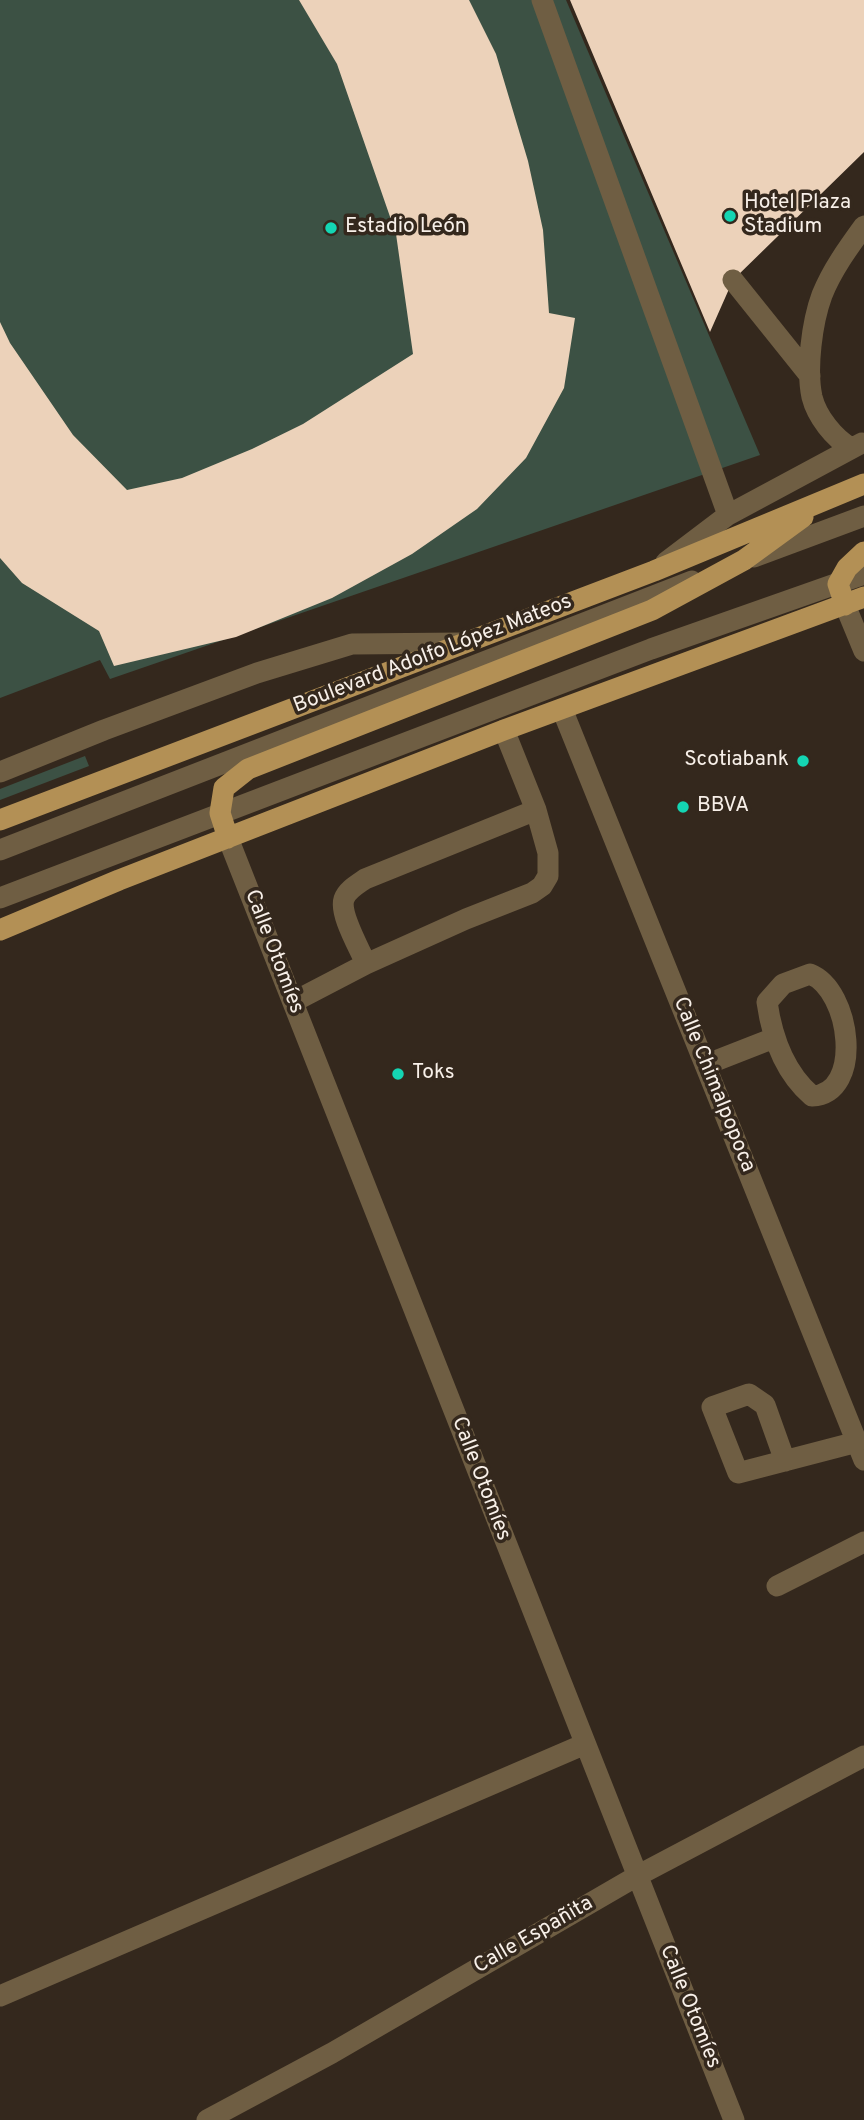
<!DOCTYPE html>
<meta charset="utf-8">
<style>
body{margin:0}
canvas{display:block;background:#34281d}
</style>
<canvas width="864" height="2120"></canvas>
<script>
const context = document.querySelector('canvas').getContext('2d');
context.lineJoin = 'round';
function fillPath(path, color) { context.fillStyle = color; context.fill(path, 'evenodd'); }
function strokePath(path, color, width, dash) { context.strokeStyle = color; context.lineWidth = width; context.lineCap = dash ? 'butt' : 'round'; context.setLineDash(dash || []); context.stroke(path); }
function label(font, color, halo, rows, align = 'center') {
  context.font = font + ' Overpass,sans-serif'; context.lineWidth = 7; context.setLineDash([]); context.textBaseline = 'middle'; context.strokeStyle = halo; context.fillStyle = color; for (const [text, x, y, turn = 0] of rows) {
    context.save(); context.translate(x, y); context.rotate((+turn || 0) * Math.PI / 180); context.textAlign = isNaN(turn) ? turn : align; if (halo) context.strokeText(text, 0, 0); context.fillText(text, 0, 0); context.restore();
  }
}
fillPath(new Path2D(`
 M0,0H566L760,455L110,679L100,660L0,698Z
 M85,756L89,766L0,800V789Z`), '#3c5144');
fillPath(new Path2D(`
 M299,0H469L496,54L528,161L543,230L549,313L575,318L564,388L526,458L477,509L412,554L332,598L236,637L114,666L99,631L22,583L0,558V322L10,343L73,435L127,490L182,478L252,449L303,424L413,354L396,234L337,64Z
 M570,0H864V152L733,280L710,332Z`), '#ecd2ba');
strokePath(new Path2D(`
 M542,0L728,515
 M733,280L810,376
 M851,448C834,438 817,417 812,397C806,369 812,322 822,295C832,270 848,248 864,226
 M754,557L864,516
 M666,562L728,515L862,443
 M845,605L864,651
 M562,709L864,1460
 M504,730L536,810L548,853V876L542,886L532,893L466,919L366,964C360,949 339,914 344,899C347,890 358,884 365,879L536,810
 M0,772L104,730L257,673L352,644L462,643
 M228,838L734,2120
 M0,850L692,581
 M0,898L651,649L864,574
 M810,974C851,990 864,1094 812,1096C784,1072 772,1037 767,1002L783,984Z
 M293,1002L366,964
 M705,1065L774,1038
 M785,1461L765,1405L749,1394L712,1407L738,1473L857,1442
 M777,1586L864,1542
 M0,1996L585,1744
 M207,2120L332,2053L637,1876L864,1756`), '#6f5e43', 21);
strokePath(new Path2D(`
 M845,605L838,584L847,568L864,552
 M0,820L654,571L864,484
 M228,838L220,813L224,788L248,769L652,610L744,560L803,517
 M0,930L119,880L504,730L864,597`), '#b39055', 21);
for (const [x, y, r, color] of [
 [730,216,7,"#14d5b3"],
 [331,228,7,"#14d5b3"],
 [803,761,7,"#14d5b3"],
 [683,807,7,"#14d5b3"],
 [398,1074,7,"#14d5b3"]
]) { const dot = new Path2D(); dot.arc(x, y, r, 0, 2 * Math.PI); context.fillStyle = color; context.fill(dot); strokePath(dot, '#34281d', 2.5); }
label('21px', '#f8f0e9', '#34281d', [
 ["Hotel Plaza",744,204],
 ["Stadium",744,228],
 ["Estadio León",345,228],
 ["Scotiabank",789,761,"right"],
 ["BBVA",697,807],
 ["Toks",412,1074]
], 'left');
label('21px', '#f8f0e9', '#34281d', [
 ["Boulevard Adolfo López Mateos",433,655,-21],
 ["Calle Otomíes",273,952,69],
 ["Calle Chimalpopoca",713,1085,68],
 ["Calle Otomíes",480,1479,69],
 ["Calle Españita",534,1936,-30],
 ["Calle Otomíes",689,2007,68]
]);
</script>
